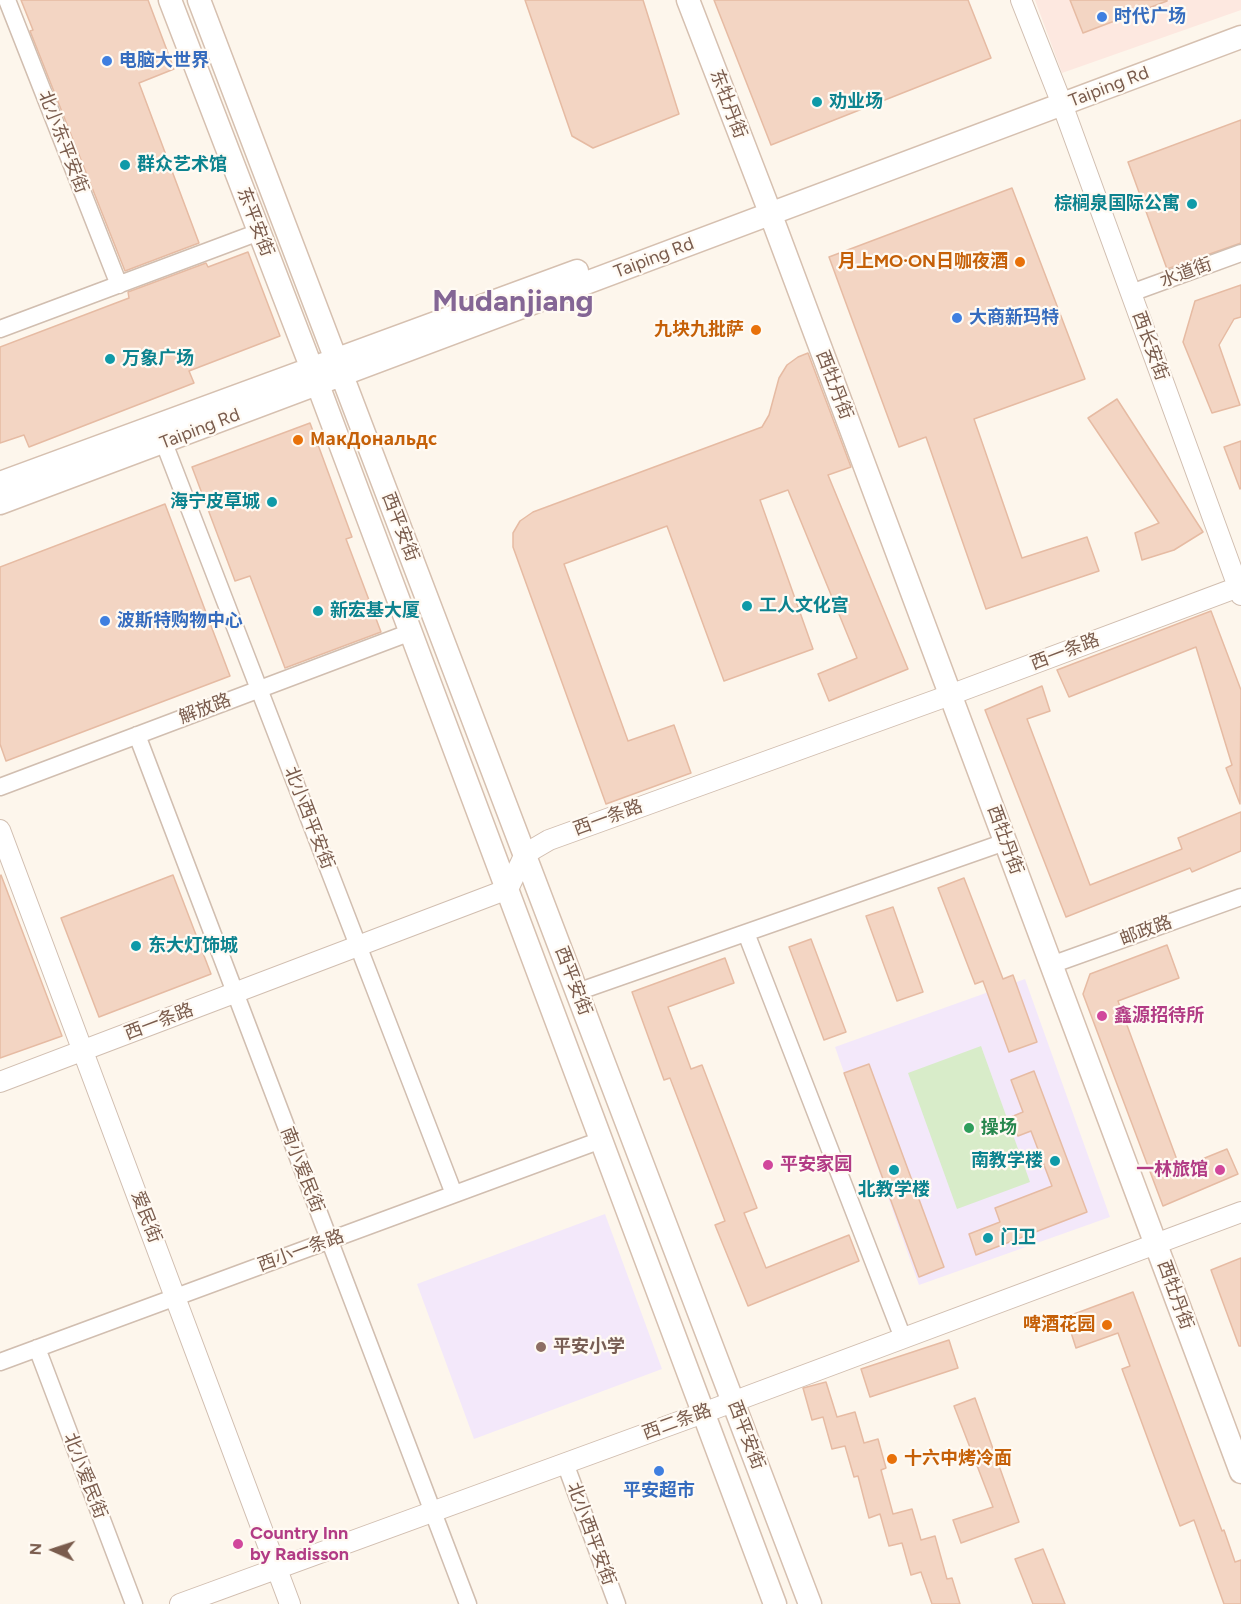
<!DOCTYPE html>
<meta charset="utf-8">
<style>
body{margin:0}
#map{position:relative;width:1241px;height:1604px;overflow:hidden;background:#fdf6ec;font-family:Figtree,sans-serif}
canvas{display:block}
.north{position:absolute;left:24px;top:1520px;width:60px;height:60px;-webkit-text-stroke:4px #fffaf3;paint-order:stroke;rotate:273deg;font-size:16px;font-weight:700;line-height:24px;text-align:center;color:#7a5c4d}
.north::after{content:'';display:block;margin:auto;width:21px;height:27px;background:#7a5c4d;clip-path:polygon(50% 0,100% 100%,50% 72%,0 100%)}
</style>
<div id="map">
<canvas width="1241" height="1604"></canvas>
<div class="north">N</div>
</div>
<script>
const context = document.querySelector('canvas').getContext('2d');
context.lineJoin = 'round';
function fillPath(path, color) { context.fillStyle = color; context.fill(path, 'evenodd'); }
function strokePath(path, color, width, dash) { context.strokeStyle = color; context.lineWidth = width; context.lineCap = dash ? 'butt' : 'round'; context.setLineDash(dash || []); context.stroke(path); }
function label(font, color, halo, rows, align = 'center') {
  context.font = font + ' Figtree,"Noto Sans SC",sans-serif'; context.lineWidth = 4.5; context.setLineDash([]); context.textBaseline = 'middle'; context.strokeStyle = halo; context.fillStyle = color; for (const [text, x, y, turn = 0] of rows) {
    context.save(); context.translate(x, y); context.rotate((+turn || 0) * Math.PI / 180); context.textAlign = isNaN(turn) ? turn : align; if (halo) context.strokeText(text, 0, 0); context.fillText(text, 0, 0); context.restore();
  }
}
fillPath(new Path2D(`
 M1035,0H1241V10L1062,73Z`), '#fde8e0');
fillPath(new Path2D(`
 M1025,979L1110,1217L919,1285L835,1047Z
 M605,1214L662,1369L474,1439L417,1284Z`), '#f3e8fa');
fillPath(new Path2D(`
 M981,1046L1030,1182L957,1209L908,1073Z`), '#d8ecc9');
const building = new Path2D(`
 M21,0H148L174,69L139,83L199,243L125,271L30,31L33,30Z
 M525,0H643L679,114L593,148L572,136Z
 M714,0H968L991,58L771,145Z
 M1070,0H1167V1L1083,33Z
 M1241,120V243L1167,269L1128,162Z
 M1012,188L1085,379L974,419L1022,558L1087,537L1099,571L986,609L926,437L899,447L829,257Z
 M248,252L280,336L189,371L194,383L29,447L24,435L0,443V347L129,298L128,292L206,263L208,267Z
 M1241,285V317L1234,319L1219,345L1240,405L1212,413L1183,342L1195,301Z
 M808,353L851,467L828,475L908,669L829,701L818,674L857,658L788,490L760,500L813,649L724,681L667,526L564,564L628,741L674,725L691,773L606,804L513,547V533L520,521L533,512L762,427L769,415L779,378L787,365L798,357Z
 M1117,399L1203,532L1174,550L1142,560L1135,533L1159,523L1088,418Z
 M310,423L352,537L346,539L381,632L285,668L250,576L235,581L192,467Z
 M1241,441V488L1240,489L1224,447Z
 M165,504L230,676L6,761L0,744V567Z
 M1211,611L1241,690L1240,804L1226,768L1232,765L1196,647L1069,697L1057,670Z
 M1042,686L1050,711L1027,719L1090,885L1182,849L1178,838L1241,812V851L1192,872L1190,868L1066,917L985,710Z
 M1,875L62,1036L0,1058V876Z
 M173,875L211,974L99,1017L61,918Z
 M964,878L1003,979L1013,975L1037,1042L1009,1052L983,981L975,984L938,888Z
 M893,907L923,992L897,1001L866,916Z
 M811,939L846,1032L824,1040L789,947Z
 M1167,945L1179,978L1118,1001L1180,1168L1227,1149L1238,1174L1163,1206L1083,994L1090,974Z
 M725,958L734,983L668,1007L691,1069L702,1065L757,1208L744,1213L766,1268L849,1235L859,1261L748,1306L715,1225L725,1221L670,1078L664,1080L632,992Z
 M869,1064L944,1267L919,1277L844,1073Z
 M1034,1071L1087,1212L976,1255L969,1234L1000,1222L995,1208L1052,1186L1031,1131L1018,1136L1011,1117L1023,1112L1011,1080Z
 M1241,1258V1346H1239L1211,1270Z
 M1133,1292L1222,1531L1224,1530L1235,1562L1241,1560V1604H1224L1194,1520L1180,1526L1122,1369L1130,1366L1118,1333L1076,1348L1066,1317Z
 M949,1340L958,1368L870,1397L861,1369Z
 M826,1382L837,1417L855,1412L864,1443L878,1439L886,1468L881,1470L893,1514L912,1509L921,1540L935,1536L947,1579L952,1578L960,1604H932L921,1572L911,1575L902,1543L889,1546L880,1514L869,1518L858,1476L854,1477L845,1446L832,1449L823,1417L812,1420L803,1388Z
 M975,1398L1019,1522L961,1543L953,1520L993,1507L954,1406Z
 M1043,1549L1065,1604H1033L1015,1559Z`);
fillPath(building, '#f3d5c3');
strokePath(building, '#e6bba3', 1.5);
const minor = new Path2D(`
 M7,0L119,285
 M1131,293L1241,253
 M0,329L259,232
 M164,443L454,1194
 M137,735L468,1604
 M0,787L411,632
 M746,933L903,1338
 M1051,965L1241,897
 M577,992L1005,842
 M37,1348L134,1604
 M0,1362L601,1140
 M565,1463L617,1604`);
const tertiary = new Path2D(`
 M1021,0L1062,104L1241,595
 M0,830L290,1604
 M0,1082L508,889L525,854L549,840L950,695L1241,586
 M180,1604L703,1413L1241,1212`);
const secondary = new Path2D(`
 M170,0L315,377L775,1604
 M199,0L810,1604
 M688,0L766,202L1241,1472
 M0,483L577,271
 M0,503L1241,37`);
strokePath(minor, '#d1beb0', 19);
strokePath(tertiary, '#d1beb0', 22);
strokePath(secondary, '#d6c0b0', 25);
strokePath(minor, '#fff', 16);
strokePath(tertiary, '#fff', 20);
strokePath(secondary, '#fff', 22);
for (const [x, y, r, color] of [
 [1102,17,6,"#3f7fe0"],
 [107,61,6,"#3f7fe0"],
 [817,102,6,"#0f9aa8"],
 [125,165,6,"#0f9aa8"],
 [1192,204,6,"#0f9aa8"],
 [1020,262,6,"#e8710a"],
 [957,318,6,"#3f7fe0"],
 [756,330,6,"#e8710a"],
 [110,359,6,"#0f9aa8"],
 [298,440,6,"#e8710a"],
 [272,502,6,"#0f9aa8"],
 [747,606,6,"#0f9aa8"],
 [318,611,6,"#0f9aa8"],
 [105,621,6,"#3f7fe0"],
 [136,946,6,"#0f9aa8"],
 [1102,1016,6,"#d1479c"],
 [969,1128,6,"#2e9e5b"],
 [1055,1161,6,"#0f9aa8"],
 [768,1165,6,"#d1479c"],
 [894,1170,6,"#0f9aa8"],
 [1220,1170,6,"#d1479c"],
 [988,1238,6,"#0f9aa8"],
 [1107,1325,6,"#e8710a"],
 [541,1347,6,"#8d6e63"],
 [892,1459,6,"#e8710a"],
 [659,1471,6,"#3f7fe0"],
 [238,1544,6,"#d1479c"]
]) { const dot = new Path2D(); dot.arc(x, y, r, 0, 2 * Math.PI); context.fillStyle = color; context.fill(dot); strokePath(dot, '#fffaf3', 2); }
label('bold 18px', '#366cbe', '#fffaf3', [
 ["时代广场",1114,17],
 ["电脑大世界",119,61],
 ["大商新玛特",969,318],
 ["波斯特购物中心",117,621],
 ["平安超市",659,1491,"center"]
], 'left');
label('18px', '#7a5c4d', '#fffaf3', [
 ["Taiping Rd",1109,87,-21],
 ["东牡丹街",728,104,69],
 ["北小东平安街",63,142,69],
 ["东平安街",255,222,69],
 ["Taiping Rd",654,258,-21],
 ["水道街",1186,273,-20],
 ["西长安街",1150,346,70],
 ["西牡丹街",834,385,69],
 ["Taiping Rd",200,429,-21],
 ["西平安街",400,527,69],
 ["西一条路",1065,652,-21],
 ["解放路",205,709,-21],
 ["北小西平安街",309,818,69],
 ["西一条路",608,818,-20],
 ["西牡丹街",1005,840,70],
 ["邮政路",1146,931,-20],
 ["西平安街",573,981,69],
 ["西一条路",159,1022,-21],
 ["南小爱民街",302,1170,69],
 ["爱民街",146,1217,69],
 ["西小一条路",301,1251,-20],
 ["西牡丹街",1175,1295,70],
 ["西二条路",677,1422,-20],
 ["西平安街",746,1435,69],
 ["北小爱民街",85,1476,69],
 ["北小西平安街",591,1534,70]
]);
label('bold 18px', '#0d838f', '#fffaf3', [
 ["劝业场",829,102],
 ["群众艺术馆",137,165],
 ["棕榈泉国际公寓",1180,204,"right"],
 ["万象广场",122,359],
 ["海宁皮草城",260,502,"right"],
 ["工人文化宫",759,606],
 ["新宏基大厦",330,611],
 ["东大灯饰城",148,946],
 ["南教学楼",1043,1161,"right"],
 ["北教学楼",894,1190,"center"],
 ["门卫",1000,1238]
], 'left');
label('bold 18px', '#c56008', '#fffaf3', [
 ["月上MO·ON日咖夜酒",1008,262],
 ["九块九批萨",744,330],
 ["МакДональдс",310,440,"left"],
 ["啤酒花园",1095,1325],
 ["十六中烤冷面",904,1459,"left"]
], 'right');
label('bold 18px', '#b23c85', '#fffaf3', [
 ["鑫源招待所",1114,1016],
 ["平安家园",780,1165],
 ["一林旅馆",1208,1170,"right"],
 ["Country Inn",250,1534],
 ["by Radisson",250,1555]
], 'left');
label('bold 18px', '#27864d', '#fffaf3', [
 ["操场",981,1128]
], 'left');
label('bold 18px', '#785e54', '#fffaf3', [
 ["平安小学",553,1347]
], 'left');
label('bold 30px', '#846695', '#fffaf3', [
 ["Mudanjiang",513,302]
]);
</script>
